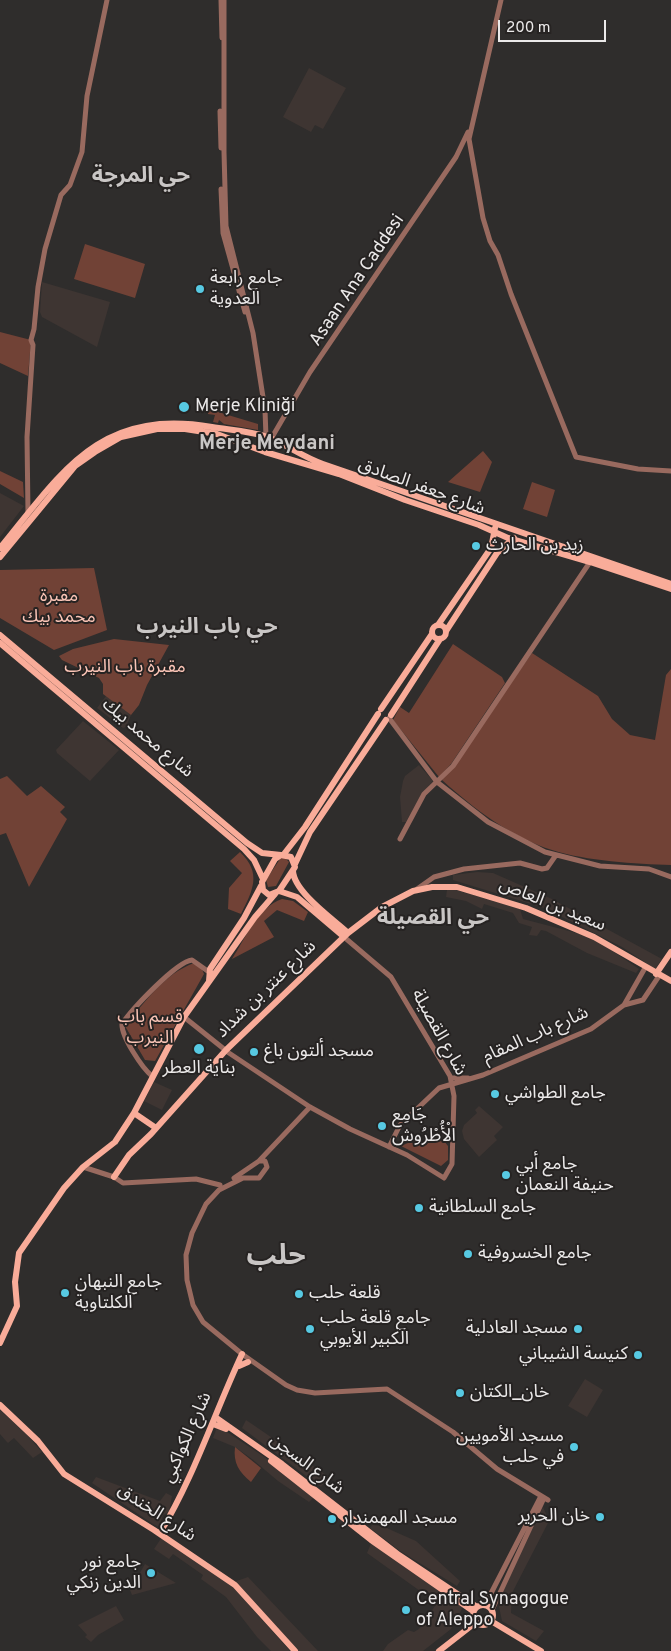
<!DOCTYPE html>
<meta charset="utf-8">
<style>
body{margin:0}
#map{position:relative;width:671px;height:1651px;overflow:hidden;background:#2f2d2c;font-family:Overpass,sans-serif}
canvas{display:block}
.scale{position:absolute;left:498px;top:20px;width:108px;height:22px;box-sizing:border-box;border:2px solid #ebe9e9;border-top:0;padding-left:6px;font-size:15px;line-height:18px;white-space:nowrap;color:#ebe9e9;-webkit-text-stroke:4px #262322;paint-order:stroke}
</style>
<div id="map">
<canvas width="671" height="1651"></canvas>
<div class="scale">200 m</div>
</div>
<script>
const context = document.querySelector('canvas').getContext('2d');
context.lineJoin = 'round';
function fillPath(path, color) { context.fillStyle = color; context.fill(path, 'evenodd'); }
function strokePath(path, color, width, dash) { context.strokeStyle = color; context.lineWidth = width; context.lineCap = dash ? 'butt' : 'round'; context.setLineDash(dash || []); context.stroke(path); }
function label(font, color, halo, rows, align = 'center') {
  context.font = font + ' Overpass,"Noto Sans Arabic",sans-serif'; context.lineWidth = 4; context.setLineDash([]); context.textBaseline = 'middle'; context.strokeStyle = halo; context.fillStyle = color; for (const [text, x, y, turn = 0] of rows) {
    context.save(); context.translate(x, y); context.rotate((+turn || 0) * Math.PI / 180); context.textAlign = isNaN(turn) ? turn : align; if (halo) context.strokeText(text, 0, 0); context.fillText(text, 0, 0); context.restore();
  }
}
fillPath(new Path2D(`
 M309,68L346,88L323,129L315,125L311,132L283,117Z
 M42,282L110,302L97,347L42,317L40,312Z
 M0,493L24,506L0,537Z
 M106,696L131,715L126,727L123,728L97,708Z
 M83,721L119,750L90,781L57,753L56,750Z
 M419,765L433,781L421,795L406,822H402L400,797L403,781L405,776Z
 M477,872L493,873L552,899L662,959L655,969L622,947L544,908L453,880V875Z
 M453,889L520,909L523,919L592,937L639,969L636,973L587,953L546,931L541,930L537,936L529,935L532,927L519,923L513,913L484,904L482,909L466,901L446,897L447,890Z
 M154,1082L172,1090L162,1110L144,1101Z
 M479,1106L503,1127L494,1136L497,1140L479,1157L464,1139L462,1131L464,1125L477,1113L475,1110Z
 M585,1379L603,1390L587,1417L568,1406Z
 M0,1410L26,1434L42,1452L33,1458L14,1438L8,1443L6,1441L0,1434Z
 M246,1420L252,1424L329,1477L321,1487L242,1428Z
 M221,1428L269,1460L315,1496L309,1502L278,1481L252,1459L235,1447L213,1438L216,1430Z
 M96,1477L160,1501L166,1493L172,1496L169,1512L163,1515L159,1527L153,1524L92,1483Z
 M543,1507L549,1521L512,1593L511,1613L544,1631L536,1641L502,1621L497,1597Z
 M372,1525L382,1526L416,1541L460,1581L457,1586L400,1551L370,1528Z
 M162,1537L231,1585L290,1651H271L257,1637L226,1597L201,1579L203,1575L173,1554L169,1559L154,1549Z
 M372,1541L443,1591L438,1598L428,1592L427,1596L367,1553Z
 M145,1564L176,1583L132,1595L130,1590Z
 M248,1577L318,1651H297L234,1582Z
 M444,1593L464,1605L451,1629L423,1651H383L388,1644L408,1630L414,1632L419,1629Z
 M116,1606L124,1620L98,1635L91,1642L85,1637L87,1635L78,1625Z`), '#3e3532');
fillPath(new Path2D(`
 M85,244L145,264L135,298L74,279Z
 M0,332L31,340L28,376L0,363Z
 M208,409L258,424V430L224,424L219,420L218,423L213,422L215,415L208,414Z
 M483,451L492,462L480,492L448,482Z
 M0,471L23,482L24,498L0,484Z
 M532,482L555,490L547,517L523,509Z
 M94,568L107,630L54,650L0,618V570Z
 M114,639L169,645L147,685L139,705L131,715L103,694V684L99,678L62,660L59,656L73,649Z
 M453,644L502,677L505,683L451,764L439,777L393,720L400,707L409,713Z
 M532,653L598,696L612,719L630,735L655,740L666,675L671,669V865C636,864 586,861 552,850C511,837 474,809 442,780Z
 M7,776L27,796L41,786L65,807L60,812L67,819L29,887L6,833L0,835V779Z
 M240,852C262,873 253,890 241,914L228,909L229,888L242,873L230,861Z
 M284,857L289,862L276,886L268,887L266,880L280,859Z
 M282,899L293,901L308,912L304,921L277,910L264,921L274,937L232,959C245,939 258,907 282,899Z
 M194,963L201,967L204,974L155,1061L145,1060L125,1026C145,1002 164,974 194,963Z
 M444,1141L448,1146V1160L441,1166L401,1146L408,1143Z
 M235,1447L261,1468L251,1482C239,1472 233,1463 235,1447Z`), '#714236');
strokePath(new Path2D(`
 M221,0L222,38
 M224,0V152L226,226L253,333L265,410L266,437
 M501,0L469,139L483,218L490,241L498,255L511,294L576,457L638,469L671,471
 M220,111L221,148
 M221,189L223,233L245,312
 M271,439L310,372L456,157L468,132
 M28,513L27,437L33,345L31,340L34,329L38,287L45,249L61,195L70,185L82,152L87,96L107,0
 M389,718L437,782L488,822L545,852L600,866L649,869L671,877
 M400,839L424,794L453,766L590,562
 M417,889L434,877L464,869L520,863L542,869L547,868L556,855
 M624,1005L643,1000L659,976
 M184,1017L229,1053L310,1107L350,1129L407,1155L444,1178L452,1164L454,1096L450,1076L391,977L344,937
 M152,1076C142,1068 121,1036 122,1024C132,1009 176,962 192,960L209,972
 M451,1078H468
 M389,1147L400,1125L439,1088L483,1075L591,1029L624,1005L645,968
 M259,1161H265L267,1167L259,1178H243L219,1190L206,1204L192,1233L186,1255L187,1280L193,1305L203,1322L242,1354L286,1385L297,1390L315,1393L387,1389L453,1432L497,1469L548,1500
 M83,1167L114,1177L123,1183L196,1179L220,1185
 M234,1178L259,1161L310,1107
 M485,1605L541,1496
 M492,1610L544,1498`), '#996a5f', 5);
strokePath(new Path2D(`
 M0,548C63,471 99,408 212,427C231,430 250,431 268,437C287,445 303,457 323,464C439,504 555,544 671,584
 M0,557L75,466L95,452L121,437L157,429H185L217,434L265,452L339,474L405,500L479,525L508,538L590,562L671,589
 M438,625L491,548L495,528
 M432 632a7 7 0 1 1 14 0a7 7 0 1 1-14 0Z
 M446,631L497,553L514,538
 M0,635L247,843L262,853L281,855
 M0,643L244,849L254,860L263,879
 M381,709L432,634
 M391,715L440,639
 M284,854L305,827L378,714
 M281,855L291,857L295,867L279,891L269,895L263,890L262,882L275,859Z
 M295,864L310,832L386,720
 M293,871C294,892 333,919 348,933
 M279,891L297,897L344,937
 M656,974L671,952
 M209,981L210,969L244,918L261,886
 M134,1113L156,1128
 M114,1177L129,1155L151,1134L226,1050L348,933L382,907L413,891L432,887H457L526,908L594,937L671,981
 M0,1343L17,1306L15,1282L19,1253L64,1188L83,1167L115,1142L134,1113L184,1017L255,917L275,894
 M239,1366L248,1362
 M0,1405L38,1441L64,1474L154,1530L235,1585L295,1651
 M215,1417L282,1464L399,1555L477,1607
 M213,1424L226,1429
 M271,1461L371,1540L473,1611
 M160,1533C194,1477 214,1414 242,1354
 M473 1615a10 10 0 1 1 20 0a10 10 0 1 1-20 0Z
 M491,1621L541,1651
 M439,1651L475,1623`), '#f9ac99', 6);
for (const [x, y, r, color] of [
 [200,289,5,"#57c9e2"],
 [184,407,6,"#57c9e2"],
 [476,546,5,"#57c9e2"],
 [199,1049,6,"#57c9e2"],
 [254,1052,5,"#57c9e2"],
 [495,1094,5,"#57c9e2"],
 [382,1126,5,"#57c9e2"],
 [506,1175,5,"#57c9e2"],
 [419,1208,5,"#57c9e2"],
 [468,1254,5,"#57c9e2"],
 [65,1293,5,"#57c9e2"],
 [299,1294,5,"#57c9e2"],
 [310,1329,5,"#57c9e2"],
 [578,1329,5,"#57c9e2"],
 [638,1355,5,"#57c9e2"],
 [460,1393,5,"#57c9e2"],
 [574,1447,5,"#57c9e2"],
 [600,1517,5,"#57c9e2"],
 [332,1519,5,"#57c9e2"],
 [151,1573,5,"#57c9e2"],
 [406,1610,5,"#57c9e2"]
]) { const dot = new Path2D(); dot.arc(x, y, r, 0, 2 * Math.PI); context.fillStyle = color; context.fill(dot); strokePath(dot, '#262322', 2); }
label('18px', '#ebe9e9', '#262322', [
 ["جامع رابعة",210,279],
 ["العدوية",210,300],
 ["Merje Kliniği",195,407],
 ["زيد بن الحارث",486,546],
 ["مسجد ألتون باغ",264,1052],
 ["بناية العطر",199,1069,"center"],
 ["جامع الطواشي",505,1094],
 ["جَامِع",392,1116],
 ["الْأُطْرُوش",392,1137],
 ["جامع أبي",516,1165],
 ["حنيفة النعمان",516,1186],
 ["جامع السلطانية",429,1208],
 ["جامع الخسروفية",478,1254],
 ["جامع النبهان",75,1283],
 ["الكلتاوية",75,1304],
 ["قلعة حلب",309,1294],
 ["جامع قلعة حلب",320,1319],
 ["الكبير الأيوبي",320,1340],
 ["مسجد العادلية",568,1329,"right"],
 ["كنيسة الشيباني",628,1355,"right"],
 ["خان_الكتان",470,1393],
 ["مسجد الأمويين",564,1437,"right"],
 ["في حلب",564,1458,"right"],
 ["خان الحرير",590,1517,"right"],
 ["مسجد المهمندار",342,1519],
 ["جامع نور",141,1563,"right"],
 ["الدين زنكي",141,1584,"right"],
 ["Central Synagogue",416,1600],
 ["of Aleppo",416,1621]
], 'left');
label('18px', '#ebe9e9', '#262322', [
 ["Asaan Ana Caddesi",358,281,-56],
 ["شارع جعفر الصادق",421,488,20],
 ["شارع محمد بيك",147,739,40],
 ["سعيد بن العاص",552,906,22],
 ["شارع عنتر بن شداد",267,990,-44],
 ["شارع القصيلة",438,1033,61],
 ["شارع باب المقام",536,1036,-24],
 ["شارع الكواكبي",188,1438,-66],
 ["شارع السجن",306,1465,37],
 ["شارع الخندق",156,1514,33]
]);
label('18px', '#fac4b6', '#262322', [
 ["مقبرة",59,597],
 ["محمد بيك",59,618],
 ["مقبرة باب النيرب",125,668],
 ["قسم باب",150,1018],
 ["النيرب",150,1039]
]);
label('bold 20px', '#c9c6c5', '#262322', [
 ["Merje Meydani",267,445]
]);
label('bold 22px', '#c9c6c5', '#262322', [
 ["حي المرجة",141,178],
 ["حي باب النيرب",207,629],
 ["حي القصيلة",433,920]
]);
label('bold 28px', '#c9c6c5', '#262322', [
 ["حلب",276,1258]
]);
</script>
